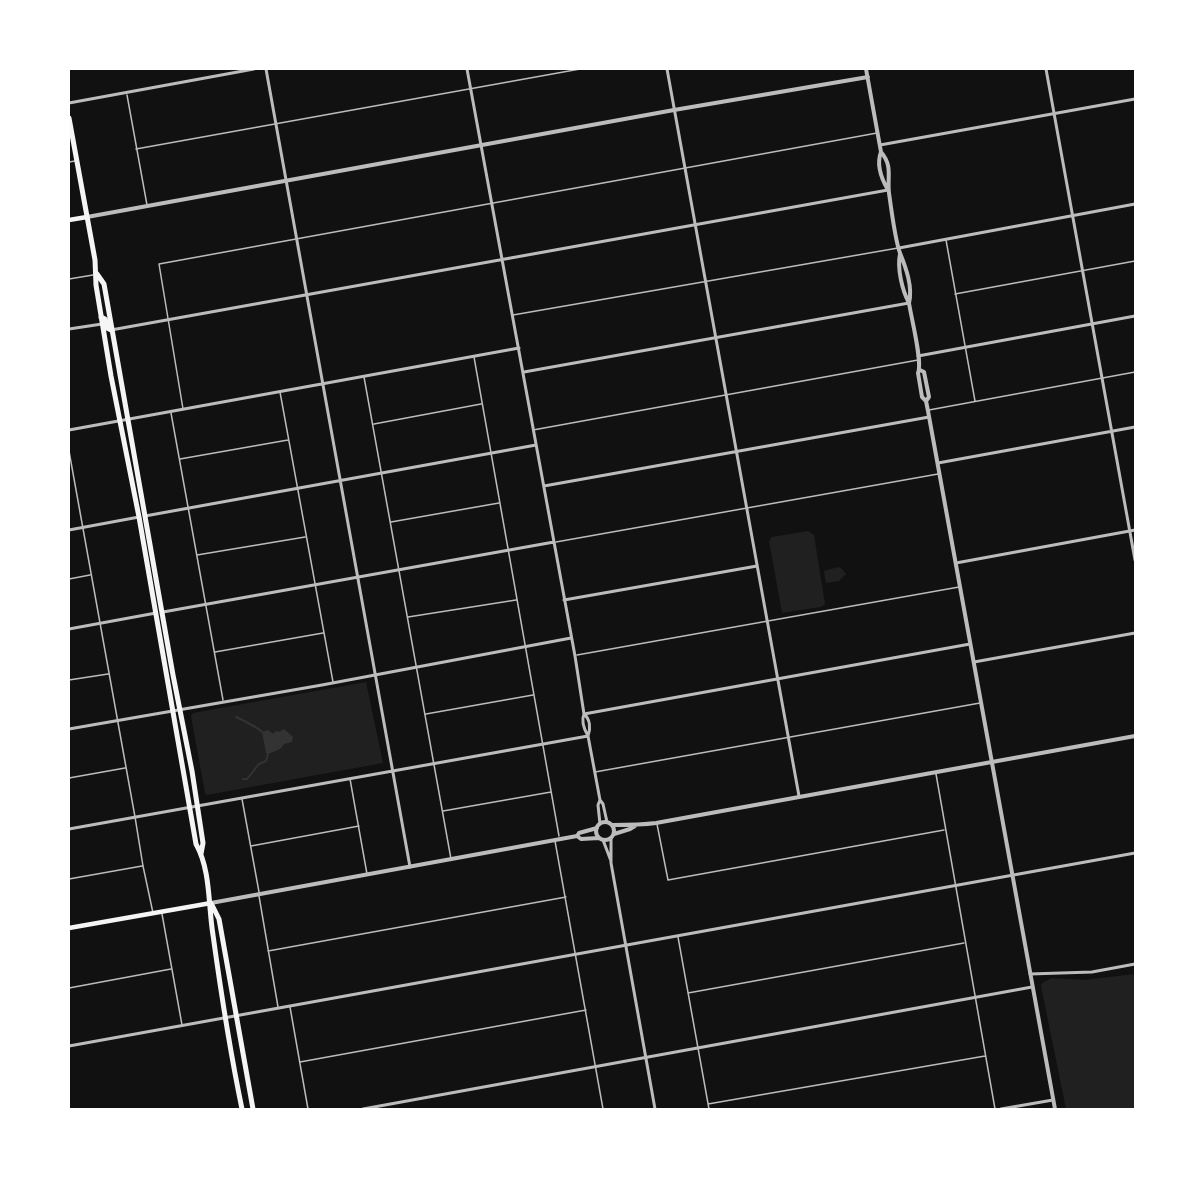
<!DOCTYPE html>
<style>
body{margin:0}
#map{position:relative;width:1204px;height:1178px;overflow:hidden;background:#111;font-family:Quicksand,sans-serif}
canvas{display:block}
.frame{position:absolute;inset:0;border:70px solid #fff;pointer-events:none}
</style>
<div id="map">
<canvas width="1204" height="1178"></canvas>
<div class="frame"></div>
</div>
<script>
const context = document.querySelector('canvas').getContext('2d');
context.lineJoin = 'round';
function fillPath(path, color) { context.fillStyle = color; context.fill(path, 'evenodd'); }
function strokePath(path, color, width, dash) { context.strokeStyle = color; context.lineWidth = width; context.lineCap = dash ? 'butt' : 'round'; context.setLineDash(dash || []); context.stroke(path); }
fillPath(new Path2D(`
 M808,531L814,535L825,604L821,607L782,613L769,541L772,537Z
 M838,567L842,569L846,574L839,581L826,583L824,571Z
 M366,682L383,763L207,795L205,793L191,716L193,713Z
 M1135,974V1109H1066L1041,986L1042,983L1052,978L1084,980Z`), '#202020');
fillPath(new Path2D(`
 M284,729L293,737L292,742L284,744C281,750 275,751 268,754L266,753L262,732L268,730L273,734L276,731L279,732Z`), '#333');
strokePath(new Path2D(`
 M236,717C239,718 260,729 262,732
 M243,779H247L259,764L266,761L268,754`), '#333', 2);
strokePath(new Path2D(`
 M127,95L147,205
 M136,149L580,69
 M69,162L75,161
 M946,240L975,401
 M69,279L93,275
 M955,294L1135,261
 M513,315L898,248
 M474,357L559,836
 M364,377L451,859
 M280,392L333,682
 M183,409L159,264L877,133
 M929,410L1135,372
 M171,413L223,700
 M374,424L481,404
 M533,430L918,360
 M69,451L135,817L143,866L153,913
 M180,459L288,440
 M391,522L499,503
 M556,542L938,474
 M197,555L305,537
 M69,579L90,575
 M408,617L516,600
 M215,652L323,633
 M577,655L959,587
 M69,680L108,674
 M426,714L533,695
 M595,772L980,703
 M936,774L995,1109
 M69,778L125,768
 M350,779L367,874
 M242,799L259,892
 M443,811L551,792
 M657,824L668,880L944,830
 M555,841L603,1109
 M251,846L359,826
 M69,879L142,866
 M259,896L278,1007
 M162,914L182,1025
 M678,937L709,1109
 M268,951L566,897
 M69,988L171,969
 M688,993L964,943
 M290,1007L308,1109
 M300,1062L586,1010
 M708,1104L985,1056`), '#bcbcbc', 1.5);
strokePath(new Path2D(`
 M266,69L410,867
 M467,69L575,656L584,714C581,721 584,729 588,736L600,800L603,804L607,822
 M667,69L799,796
 M1046,69L1135,560
 M69,103L254,69
 M880,145L1135,99
 M899,248L1135,204
 M69,329L102,324
 M111,330L888,190
 M918,356L1135,316
 M524,372L909,303
 M69,430L519,348
 M938,463L1135,427
 M544,486L929,417
 M145,516L536,445
 M69,530L139,517
 M956,563L1135,530
 M564,600L757,566
 M163,612L554,542
 M69,629L156,613
 M974,662L1135,633
 M584,714L970,644
 M584,714C590,719 591,728 588,736
 M69,729L322,685L571,638
 M600,824L598,805L600,800
 M69,829L588,736
 M611,838V863L655,1109
 M603,840L611,861
 M1030,974L1092,972L1135,964
 M69,1046L1135,853
 M363,1109L1032,987
 M1001,1109L1053,1100`), '#bcbcbc', 3);
strokePath(new Path2D(`
 M866,69L881,152C893,166 887,177 889,193C891,207 895,240 900,253C906,268 913,287 909,303
 M881,152C876,165 881,178 888,190
 M87,217L674,110L868,77
 M900,254C897,268 902,290 909,303C911,317 923,363 918,373L922,397L926,401L928,411L1055,1109
 M920,370L924,372L929,397L926,401
 M596 831a9 9 0 1 1 18 0a9 9 0 1 1-18 0Z
 M612,825C627,825 641,825 656,823L1135,736
 M614,834L630,829L635,826
 M577,836L579,833L597,828
 M211,903L577,836L581,839L599,838`), '#bcbcbc', 4);
strokePath(new Path2D(`
 M69,220L87,217
 M69,928L211,903`), '#f5f5f5', 4.5);
strokePath(new Path2D(`
 M69,118L95,260L96,285L111,376L139,517L196,844C211,871 208,905 213,935C221,993 230,1051 242,1109
 M97,274L104,284L173,675L192,771L203,843L201,854
 M101,317L105,319L107,328L111,330
 M212,905L219,919L253,1109`), '#f5f5f5', 5);
</script>
